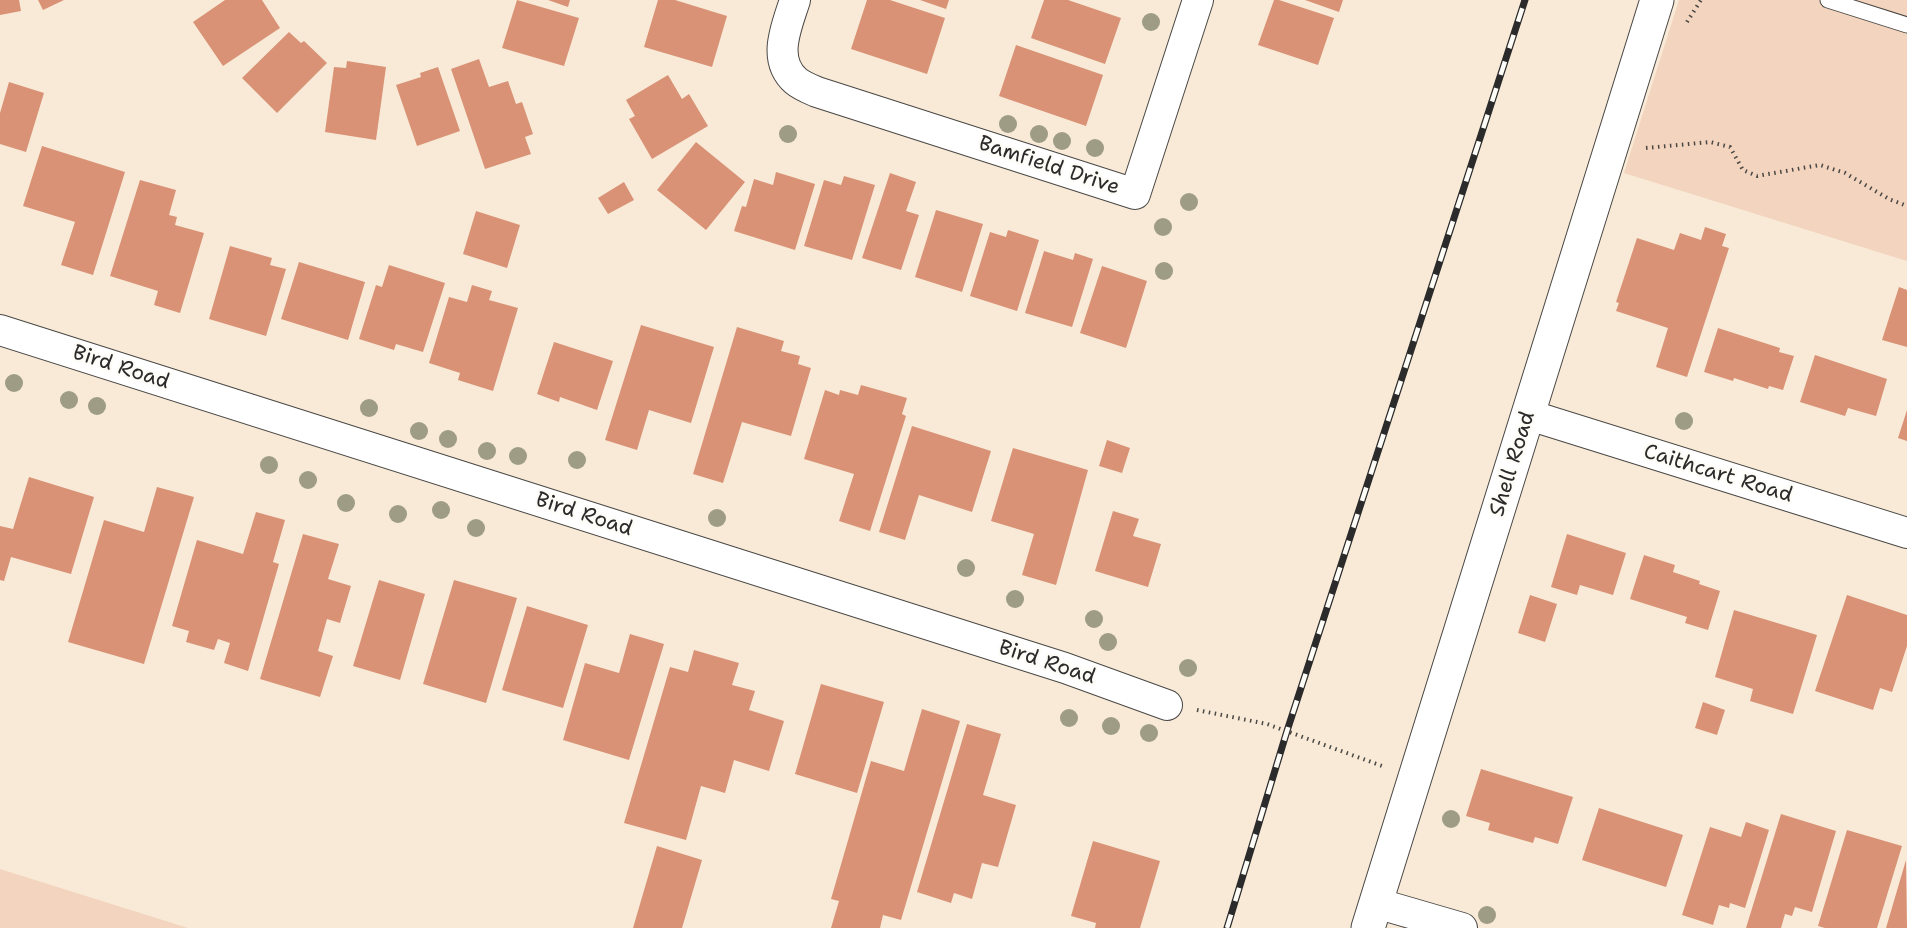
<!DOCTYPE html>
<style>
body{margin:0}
canvas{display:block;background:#f8ead7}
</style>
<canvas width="1907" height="928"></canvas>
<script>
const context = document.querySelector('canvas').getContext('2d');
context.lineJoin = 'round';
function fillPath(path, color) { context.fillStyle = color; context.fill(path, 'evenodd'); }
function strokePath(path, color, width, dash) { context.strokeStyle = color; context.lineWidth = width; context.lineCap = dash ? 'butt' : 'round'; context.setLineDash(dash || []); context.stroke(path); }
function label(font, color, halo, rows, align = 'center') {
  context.font = font + ' "Shantell Sans",sans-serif'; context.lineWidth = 5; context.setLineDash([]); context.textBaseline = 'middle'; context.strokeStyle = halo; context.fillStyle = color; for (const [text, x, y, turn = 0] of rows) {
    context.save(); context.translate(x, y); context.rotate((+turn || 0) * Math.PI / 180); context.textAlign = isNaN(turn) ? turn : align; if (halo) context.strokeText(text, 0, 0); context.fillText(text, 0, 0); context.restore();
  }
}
fillPath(new Path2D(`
 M1679,0H1907V261L1624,173Z
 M0,869L188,928H0Z`), '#f3d4be');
fillPath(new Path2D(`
 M0,0H19L21,11L0,15Z
 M38,0H64L43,10Z
 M225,0H262L280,28L223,66L193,22Z
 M517,0L579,18L564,66L502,48Z
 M548,0H570L568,7Z
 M658,0H675L727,16L712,67L644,47Z
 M867,0H890L945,18L927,74L851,49Z
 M920,0H949L946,9Z
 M1044,0H1068L1121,18L1105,64L1031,38Z
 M1274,0H1279L1334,18L1318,65L1258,45Z
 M1305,0H1343L1339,12Z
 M289,32L301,43L304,41L327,63L277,113L242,78Z
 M1016,45L1103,75L1086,126L999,96Z
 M479,59L489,87L508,81L516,104L522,102L533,134L525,137L531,154L485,169L451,69Z
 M347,61L386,67L376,140L325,132L334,67L346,68Z
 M438,67L460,131L417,146L396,85L421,77L420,73Z
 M668,75L682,99L689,94L708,126L652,159L629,119L635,116L626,100Z
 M9,82L44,93L26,152L0,144V113Z
 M696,142L745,182L706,230L657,190Z
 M42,146L125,172L93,275L61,265L75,222L23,206Z
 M776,172L815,184L795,250L734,231L742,206L746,207L754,179L773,185Z
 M890,173L916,182L906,211L919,215L901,270L862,258Z
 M844,176L875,185L852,260L804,246L824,180L841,185Z
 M140,180L176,190L169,215L177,217L175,225L204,233L180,313L154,305L158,291L110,276Z
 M624,182L634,200L608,214L598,198Z
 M936,210L983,224L962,292L915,277Z
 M476,211L520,225L507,268L463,254Z
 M1705,227L1726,234L1722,246L1729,248L1687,377L1656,367L1668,328L1616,311L1619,303L1616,302L1637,238L1674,250L1680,233L1701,240Z
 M1008,230L1039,240L1017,311L970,296L990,232L1006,237Z
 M230,246L272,258L270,265L286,269L266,336L209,319Z
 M1044,251L1073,260L1075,253L1093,259L1072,327L1025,313Z
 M299,262L365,282L348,340L281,319Z
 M389,265L445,283L423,352L396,344L394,350L359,339L376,285L382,287Z
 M1102,266L1147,281L1126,348L1080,333Z
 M472,285L492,291L489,300L518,308L493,391L458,380L460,373L429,363L449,297L467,302Z
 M1899,287L1907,290V347L1882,340Z
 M641,325L714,347L691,423L649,410L637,450L605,440Z
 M737,327L784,341L781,351L800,356L798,364L811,368L791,436L742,422L723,483L693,474Z
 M1718,328L1780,348L1779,352L1794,356L1783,390L1769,386L1768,389L1734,378L1733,381L1704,372Z
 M554,342L613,361L597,410L560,397L559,402L537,394Z
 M1815,355L1887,379L1876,416L1848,408L1845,416L1800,402Z
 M861,385L907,398L902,414L906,416L870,531L839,521L854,474L804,459L825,390L839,395L840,390L858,395Z
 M1907,410V441L1898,438Z
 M912,426L991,451L972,512L919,495L905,540L879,532Z
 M1107,440L1130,448L1122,473L1099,466Z
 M1013,448L1088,470L1056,585L1022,575L1034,534L991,521Z
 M29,477L94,497L71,574L11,557L4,581L0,580V526L13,529Z
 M157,487L194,497L144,664L68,642L104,520L144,532Z
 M1113,511L1139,519L1133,536L1161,544L1148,587L1095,571Z
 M256,512L285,520L273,562L279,564L248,671L224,663L230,643L218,639L214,650L186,642L189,631L172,626L197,540L243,554Z
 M303,534L339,544L328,579L351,586L340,623L327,619L318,651L333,656L320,697L260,679Z
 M1567,534L1626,553L1613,595L1580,585L1577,595L1551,587Z
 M1644,555L1675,565L1673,572L1700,581L1699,584L1720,591L1708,630L1685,623L1687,617L1630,599Z
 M379,580L425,594L400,680L353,666Z
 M454,580L517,598L486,703L423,684Z
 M1530,595L1557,604L1545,642L1518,633Z
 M1847,595L1907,615V646L1892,692L1880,688L1873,710L1815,691Z
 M527,606L588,625L563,708L502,690Z
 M1734,610L1817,635L1793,714L1750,701L1753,689L1715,677Z
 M630,634L664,644L629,760L563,740L585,663L619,673Z
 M694,650L739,663L732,685L755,691L749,710L784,721L769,771L734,760L725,793L701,786L686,840L624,823L670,667L688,672Z
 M821,684L884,702L857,793L795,774Z
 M1703,702L1725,710L1717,735L1695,728Z
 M922,709L960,721L901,920L883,915L880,928H831L839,901L831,899L871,761L904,771Z
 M967,724L1001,734L983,795L1016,805L998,867L982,863L972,899L954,893L951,903L917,892Z
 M1481,769L1573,797L1558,844L1535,837L1533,843L1488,830L1490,823L1466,816Z
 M1599,808L1683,835L1666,887L1582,860Z
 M1781,814L1836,831L1812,912L1795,907L1792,916L1785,914L1781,928H1746Z
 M1746,822L1769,830L1745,908L1730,903L1729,908L1719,905L1713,925L1682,915L1710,827L1741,837Z
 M1847,830L1902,846L1877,928H1825L1818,926Z
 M1093,841L1160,861L1140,928H1095L1096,923L1071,916Z
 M657,846L702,860L682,928H633Z
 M1906,860L1907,928H1886Z`), '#d99276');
const lane = new Path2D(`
 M1828,0L1907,25`);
const street = new Path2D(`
 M795,0C787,26 771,59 796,81C802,86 810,89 817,92L1135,194L1198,0
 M0,330L1065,668L1167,705
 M1529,415L1907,533
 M1376,903L1462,928`);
const secondary = new Path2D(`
 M1368,928L1657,0`);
strokePath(lane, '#4a4845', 17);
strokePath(street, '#4a4845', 32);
strokePath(secondary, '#4a4845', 35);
strokePath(new Path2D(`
 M1687,22L1701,0
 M1646,148L1710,142L1730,147L1743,170L1757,176L1820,165L1845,173L1889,199L1907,206
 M1197,710L1267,724L1385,767`), '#4a4845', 4, [1.5, 4.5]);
strokePath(lane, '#fff', 15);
strokePath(street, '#fff', 30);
strokePath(secondary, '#fff', 33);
const rail = new Path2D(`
 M1227,928L1287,731L1525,0`);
strokePath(rail, '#2b2b2b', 7);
strokePath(rail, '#fdfcf7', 4.5, [14]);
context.fillStyle = '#9e9c84';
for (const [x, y] of [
 [1151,22],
 [1008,124],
 [788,134],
 [1039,134],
 [1062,141],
 [1095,148],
 [1189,202],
 [1163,227],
 [1164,271],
 [14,383],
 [69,400],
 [97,406],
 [369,408],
 [1684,421],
 [419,431],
 [448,439],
 [487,451],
 [518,456],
 [577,460],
 [269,465],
 [308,480],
 [346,503],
 [441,510],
 [398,514],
 [717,518],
 [476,528],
 [966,568],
 [1015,599],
 [1094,619],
 [1108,642],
 [1188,668],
 [1069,718],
 [1111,726],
 [1149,733],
 [1451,819],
 [1487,915]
]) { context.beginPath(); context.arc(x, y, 9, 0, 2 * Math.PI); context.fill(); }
label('21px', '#2b2b2b', '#fdfcf7', [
 ["Bamfield Drive",1049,166,18],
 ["Bird Road",121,368,18],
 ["Shell Road",1513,464,-73],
 ["Caithcart Road",1718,474,17],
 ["Bird Road",584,515,18],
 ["Bird Road",1047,663,18]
]);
</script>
